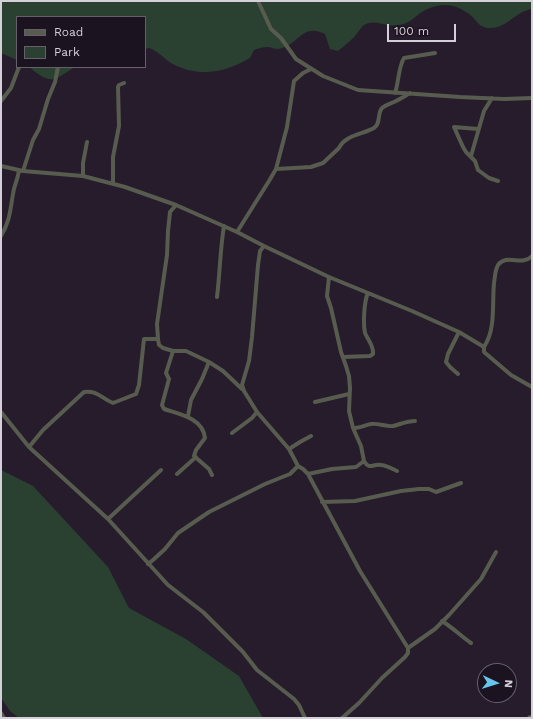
<!DOCTYPE html>
<html>
<head>
<meta charset="utf-8">
<style>
	body { margin:0 }
	#map { position:relative; width:533px; height:719px; overflow:hidden; background:#261c2b; font-family:"Work Sans",sans-serif }
	canvas { display:block }
	.frame { position:absolute; inset:0; border:2px solid #d5cfd9; pointer-events:none }
	.legend { position:absolute; left:16px; top:16px; width:130px; height:52px; box-sizing:border-box; background:#1c1321; border:1px solid #665e6b; margin:0; padding:5px 7px; list-style:none; font-size:12px; color:#d5cfd9 }
	.legend li { display:flex; align-items:center; gap:8px; height:20px }
	.legend b { width:20px; border:1px solid #665e6b }
	.north { position:absolute; left:477px; top:663px; width:40px; height:40px; box-sizing:border-box; background:#1c1321; border:1px solid #665e6b; border-radius:50%; rotate:94deg; font-size:11px; font-weight:700; line-height:16px; text-align:center; color:#d5cfd9 }
	.north::after { content:''; display:block; margin:auto; width:14px; height:18px; background:#66c4ef; clip-path:polygon(50% 0,100% 100%,50% 72%,0 100%) }
	.scale { position:absolute; left:387px; top:24px; width:69px; height:18px; box-sizing:border-box; border:2px solid #d5cfd9; border-top:0; padding-left:5px; font-size:12px; line-height:14px; white-space:nowrap; color:#d5cfd9; -webkit-text-stroke:3px #1c1321; paint-order:stroke }
</style>
</head>
<body>
<div id="map">
<canvas width="533" height="719"></canvas>
<div class="frame"></div>
<ul class="legend">
<li><b style="height:5px;background:#575c4f"></b>Road</li>
<li><b style="height:11px;background:#2a4030"></b>Park</li>
</ul>
<div class="north">N</div>
<div class="scale">100 m</div>
</div>
<script>
const g = document.querySelector('canvas').getContext('2d');
g.lineJoin = 'round';
function fill(path, color) {
  g.fillStyle = color;
  g.fill(path, 'evenodd');
}
function trace(path, color, width, dash) {
  g.strokeStyle = color;
  g.lineWidth = width;
  g.lineCap = dash ? 'butt' : 'round';
  g.setLineDash(dash || []);
  g.stroke(path);
}
fill(new Path2D(`
	M1 1H532V9C516 11 507 28 491 28 477 28 478 20 469 14 465 11 458 7 453 6 441 3 429 7 419 14 415 17 411 21 406 23 402 25 392 26 388 25 380 24 373 20 364 25 359 29 357 35 352 39 348 43 343 47 338 51L330 49 325 34C301 22 299 46 278 49 275 49 272 48 269 47 263 47 259 48 254 50L250 58C225 73 198 78 171 63 163 58 158 51 149 48L145 49V17H17V60L1 53Z
	M29 67H75C69 70 65 74 59 77 48 84 37 73 29 67Z
	M1 470 33 486 108 567 129 608 186 639 239 676 263 718H19L10 711 1 698Z`), '#2a4030');
trace(new Path2D(`
	M258 1 271 29 281 38 296 59 323 76 358 90 460 97 504 99 532 98
	M395 93C399 82 398 68 404 58L435 53
	M1 101 11 88 19 67
	M478 129 454 127 463 147 466 152 475 161 478 170 489 178 498 181
	M471 156 484 111 492 98
	M1 166 23 171 83 176 125 187 176 205 237 232 264 246 329 277 412 311 459 332 484 347V352L511 375 532 387
	M276 169 311 167 323 163 339 148C345 135 364 134 374 128 381 124 377 113 382 108 386 105 389 104 394 102 399 100 405 96 410 93
	M23 171 33 140 39 129 48 99 55 82 58 67
	M83 176V163L87 142
	M113 184V157L119 126 118 87 119 85 124 83
	M237 232 269 181 276 169 287 127 294 81 303 73 311 69
	M1 236C10 221 10 211 13 194 14 186 18 179 19 170
	M217 297C220 273 220 250 224 226
	M158 339 159 345 163 348 173 351 166 373 169 379 162 405 164 409C179 414 203 418 205 438L196 450 194 456 209 469 212 475
	M484 347C496 329 492 304 494 283 495 277 495 270 498 265 507 253 522 267 532 256
	M173 351H186L209 362 223 371 242 389
	M343 357 370 356 373 354C374 346 368 340 365 333 363 324 364 301 368 293
	M458 374 450 367 446 362 448 354 459 332
	M315 402 349 394
	M1 412 29 447 108 519 168 585 203 612 243 652 257 670 294 699 299 705 305 718
	M188 416 191 400 202 379 209 362
	M353 428C360 428 365 425 371 424 379 423 386 427 393 426 401 424 407 421 415 421
	M232 433 252 418 257 412
	M29 447 43 430 84 392C97 390 101 398 113 403L136 394 139 385 144 339H158L157 324 167 255 168 231 170 212 176 205
	M289 449 300 442 311 436
	M364 461C370 471 373 463 381 465 386 465 392 469 397 471
	M298 466 303 469 308 474 360 571 408 648 435 629 449 615 481 579 496 552
	M177 474 196 457
	M308 474 332 469 356 467 364 461 361 446 353 428 349 411 350 388 349 376 346 366 341 352 331 308 327 296 329 277
	M322 502 355 501 401 491 419 489H429L436 492 461 483
	M108 519 161 470
	M148 564 153 560 165 549 178 533 209 512 265 484 290 474 298 466 289 449 257 412 244 391 242 385 249 361 252 337 258 265 260 251 264 246
	M442 621C453 628 461 636 471 643
	M1 713 4 718
	M342 718 359 703 382 678 405 657 408 653V648
	M529 718 530 717`), '#575c4f', 4);
</script>
</body>
</html>
